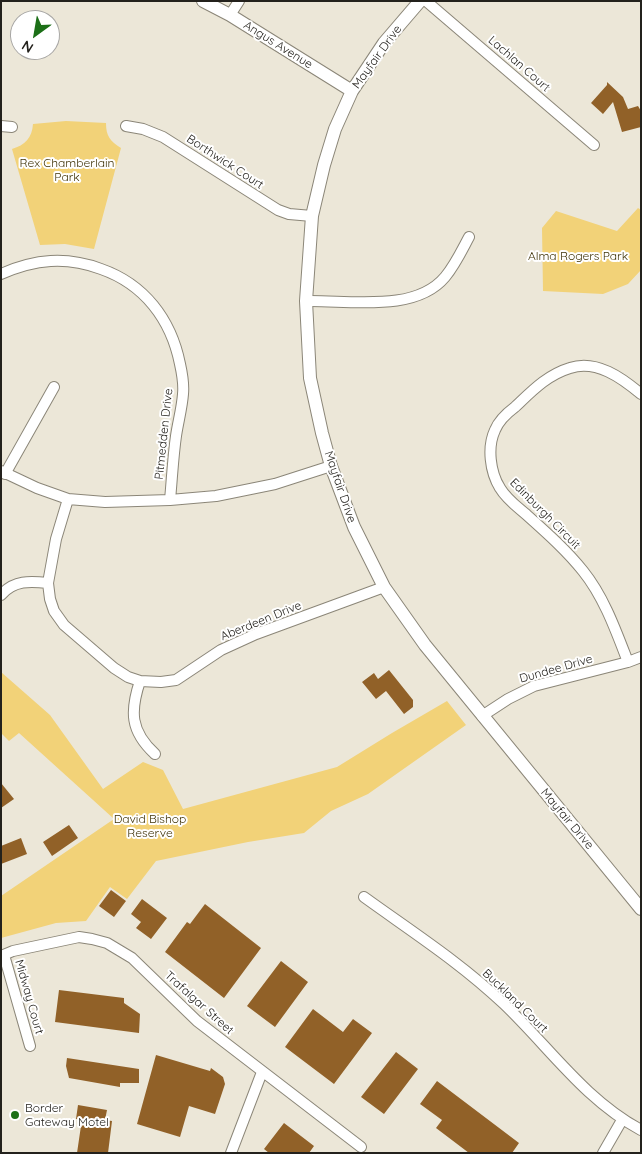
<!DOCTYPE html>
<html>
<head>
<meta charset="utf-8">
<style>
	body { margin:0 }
	#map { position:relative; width:642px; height:1154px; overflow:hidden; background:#ece7d8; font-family:Quicksand,sans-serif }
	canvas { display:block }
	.frame { position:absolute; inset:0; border:2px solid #23211c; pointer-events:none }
	.north { position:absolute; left:10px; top:10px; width:50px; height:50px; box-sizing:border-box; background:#fff; border:1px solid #a7a6a4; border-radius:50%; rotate:212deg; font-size:14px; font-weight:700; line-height:20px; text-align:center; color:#23211c }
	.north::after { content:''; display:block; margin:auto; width:18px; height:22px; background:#1c6f17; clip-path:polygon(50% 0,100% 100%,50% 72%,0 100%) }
</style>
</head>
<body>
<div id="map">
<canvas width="642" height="1154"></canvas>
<div class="frame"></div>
<div class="north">N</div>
</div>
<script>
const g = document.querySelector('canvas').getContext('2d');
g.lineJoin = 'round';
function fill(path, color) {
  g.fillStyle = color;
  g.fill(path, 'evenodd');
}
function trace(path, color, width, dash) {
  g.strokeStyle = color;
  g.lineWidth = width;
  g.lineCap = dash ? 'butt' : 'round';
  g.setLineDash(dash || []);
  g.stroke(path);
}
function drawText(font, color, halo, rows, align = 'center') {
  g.font = font + ' Quicksand,sans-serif';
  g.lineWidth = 4;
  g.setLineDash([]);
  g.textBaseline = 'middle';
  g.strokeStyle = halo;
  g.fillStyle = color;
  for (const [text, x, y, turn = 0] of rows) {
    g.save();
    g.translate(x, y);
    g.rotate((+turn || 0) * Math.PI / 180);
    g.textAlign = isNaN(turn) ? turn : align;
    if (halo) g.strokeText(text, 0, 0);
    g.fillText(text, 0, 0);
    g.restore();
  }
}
fill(new Path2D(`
	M66 121 106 123C106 136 110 141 121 148L94 249 65 244 40 245 12 149C25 145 32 138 33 124Z
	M638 208 641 210V270L628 284 603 294 543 291 542 228 556 211 617 231Z
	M1 672 50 715 103 789 143 762 163 770 183 809 337 767 392 733 447 701 466 725 368 794 331 811 304 833 248 842 156 861 127 899 110 887 86 921 56 923 1 938V896L114 819 19 733 9 741 1 733Z`), '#f2d278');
fill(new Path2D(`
	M607 82 623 97 628 109 638 106 641 111V127L622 132 613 102 603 114 591 103 607 85Z
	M389 670 413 700V707L404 714 386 691 376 699 362 682 374 673 378 679Z
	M1 783 14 799 1 808Z
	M69 825 78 838 52 856 43 842Z
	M21 838 27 854 1 864V846Z
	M111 890 126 901 114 917 99 906Z
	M142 899 167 918 151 939 136 928 141 922 131 914Z
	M205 904 261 948 224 998 165 952 187 922 190 924Z
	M281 961 308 982 275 1027 247 1006Z
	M59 990 124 998V1003L140 1014 139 1033 55 1022Z
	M313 1009 343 1032 353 1019 372 1033 334 1084 285 1047Z
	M396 1052 418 1069 384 1114 361 1097Z
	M156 1055 210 1071 211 1068 223 1077 225 1084 215 1114 189 1106 180 1137 137 1124Z
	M67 1058 139 1069V1083H120V1087L69 1078 66 1066Z
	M437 1081 519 1143 512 1153H469L436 1128 442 1120 420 1104Z
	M78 1105 107 1110 105 1120 112 1121 108 1153H77L82 1119H76Z
	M284 1123 314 1146 309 1153H269L264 1149Z`), '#916128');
const minor = new Path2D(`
	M426 1 594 145
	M230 15 239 1
	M1 126 12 127
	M126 126 143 129 163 137 278 210 289 214 312 216
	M1 274C35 259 66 256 101 269 144 284 171 319 180 364 182 373 184 384 183 394 182 408 178 422 176 436 173 457 172 479 170 500
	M306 301C349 300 415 313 445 277 455 265 462 250 469 237
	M1 471 37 488 68 499 105 502 170 500 216 496 275 484 331 466
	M5 474 54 387
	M68 499 56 539 48 583 50 599 54 611 64 625 114 668 128 677 140 681 161 682 176 680 221 650 256 634 384 587
	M1 595C14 580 30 581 48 583
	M628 662C616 631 604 597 583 571 567 551 548 534 529 517 519 508 507 500 500 488 490 472 487 447 495 430 499 420 507 413 515 407 532 391 547 375 570 368 596 359 622 378 641 394
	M140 681C130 711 130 731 155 754
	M482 716 508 699 534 686 628 662 641 657
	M364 897C411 931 461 963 504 1004 549 1047 585 1100 641 1130
	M4 955 30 1046
	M1 956 13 951 79 937 92 939 107 943 132 958 197 1021 361 1147
	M231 1153 262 1072
	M603 1153 622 1120`);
const tertiary = new Path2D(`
	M203 1 230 15 352 91
	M420 1 384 43 352 91 335 129 324 165 312 216 306 301 310 378 322 433 331 466 354 527 384 587 425 645 641 909`);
trace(minor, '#8b8678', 12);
trace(tertiary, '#8b8678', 14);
trace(minor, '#fff', 10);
trace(tertiary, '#fff', 12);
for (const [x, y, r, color] of [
	[15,1115,5,"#1c6f17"]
]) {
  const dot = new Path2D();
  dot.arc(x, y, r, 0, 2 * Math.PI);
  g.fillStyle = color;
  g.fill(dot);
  trace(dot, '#fff', 2);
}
drawText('12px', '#23211c', '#fff', [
	["Angus Avenue",278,45,32],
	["Mayfair Drive",377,57,-54],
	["Lachlan Court",519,64,41],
	["Borthwick Court",225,162,33],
	["Pitmedden Drive",164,434,-84],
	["Mayfair Drive",340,487,71],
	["Edinburgh Circuit",545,514,45],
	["Aberdeen Drive",261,621,-22],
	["Dundee Drive",556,669,-16],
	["Mayfair Drive",567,819,50],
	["Midway Court",29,997,74],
	["Buckland Court",515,1001,44],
	["Trafalgar Street",199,1003,42]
]);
drawText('12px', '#3f3207', '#fff', [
	["Rex Chamberlain",67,163],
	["Park",67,177],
	["Alma Rogers Park",578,256],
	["David Bishop",150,819],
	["Reserve",150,833]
]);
drawText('12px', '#23211c', '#fff', [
	["Border",25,1108],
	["Gateway Motel",25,1122]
], 'left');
</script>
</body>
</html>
